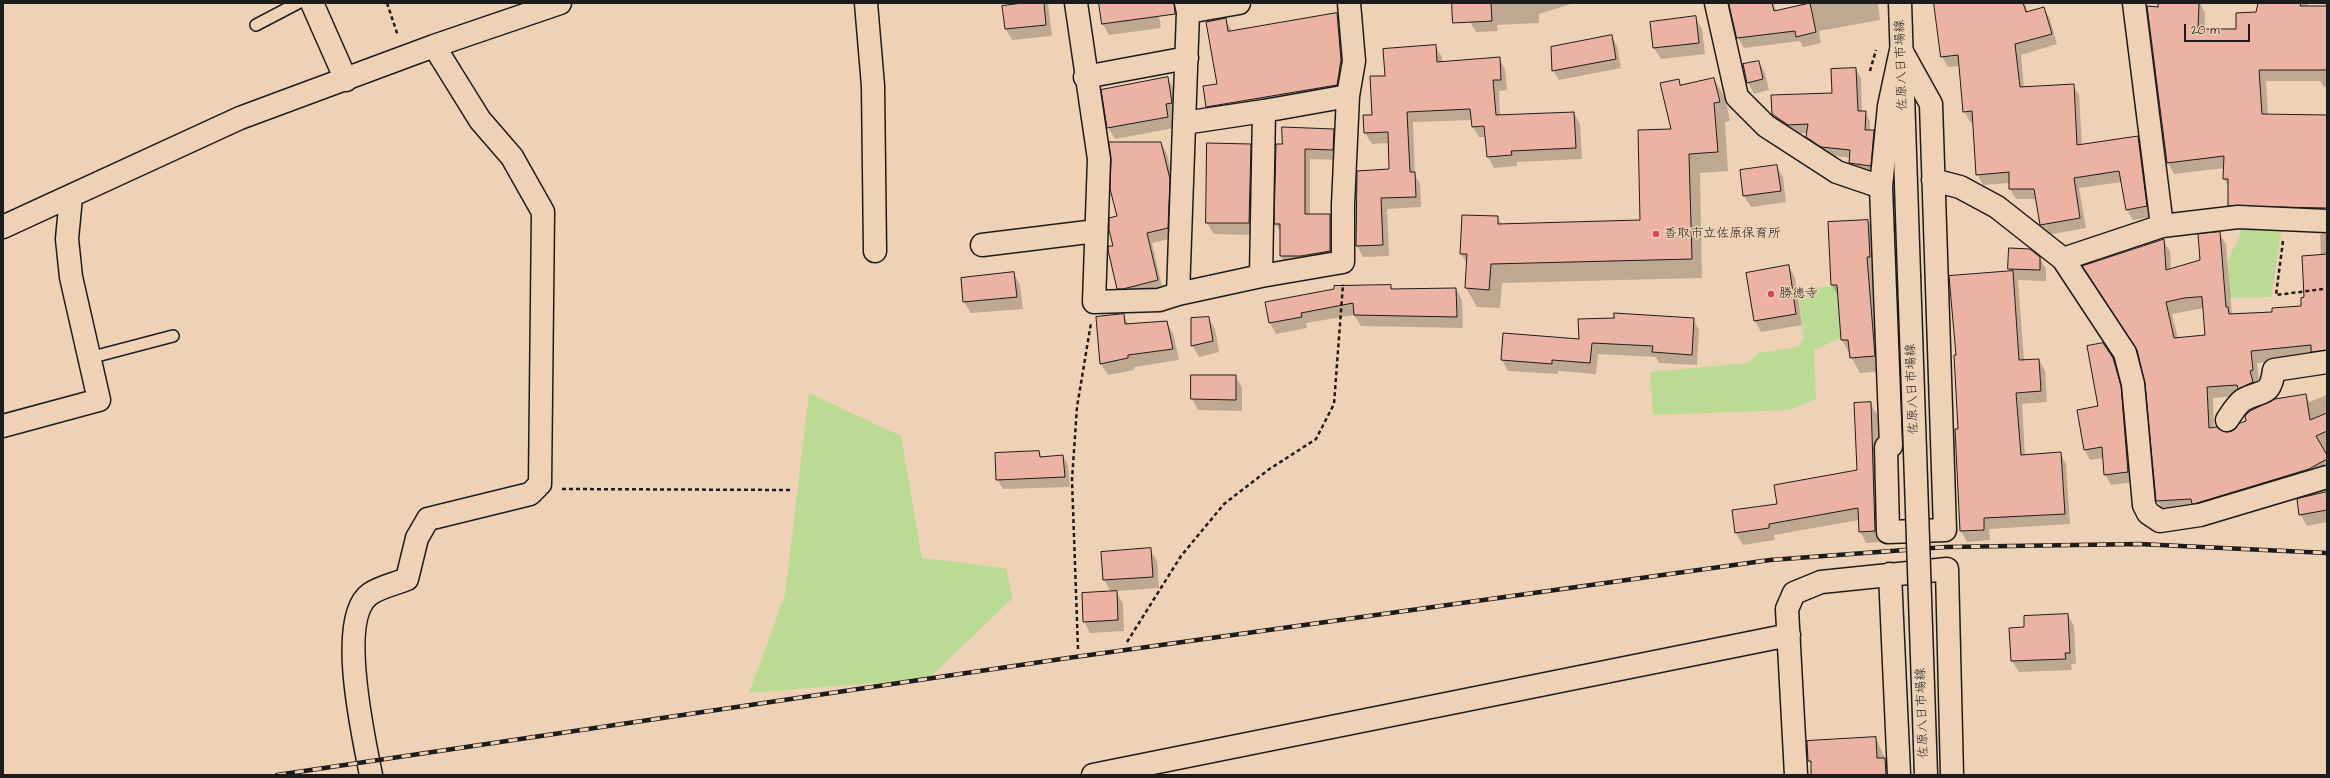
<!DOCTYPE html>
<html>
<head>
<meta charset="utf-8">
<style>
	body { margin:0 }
	#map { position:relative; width:2330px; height:778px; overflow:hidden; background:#efd2b6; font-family:"Architects Daughter",sans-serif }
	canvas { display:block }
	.frame { position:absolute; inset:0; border:4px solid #1c1c1c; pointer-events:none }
	.scale { position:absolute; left:2184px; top:24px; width:66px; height:18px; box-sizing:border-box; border:2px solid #1c1c1c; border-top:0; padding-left:5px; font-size:12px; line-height:14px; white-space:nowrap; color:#1c1c1c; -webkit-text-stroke:3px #efd2b6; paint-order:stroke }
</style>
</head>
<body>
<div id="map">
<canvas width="2330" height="778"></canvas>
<div class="frame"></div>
<div class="scale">20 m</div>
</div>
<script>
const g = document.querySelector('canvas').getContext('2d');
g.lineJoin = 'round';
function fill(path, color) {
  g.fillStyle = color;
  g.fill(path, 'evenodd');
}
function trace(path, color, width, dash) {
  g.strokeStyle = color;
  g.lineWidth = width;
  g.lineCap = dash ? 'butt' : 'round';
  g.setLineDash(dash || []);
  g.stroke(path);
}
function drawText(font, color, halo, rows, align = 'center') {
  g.font = font + ' "Architects Daughter","Klee One",sans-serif';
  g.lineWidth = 3;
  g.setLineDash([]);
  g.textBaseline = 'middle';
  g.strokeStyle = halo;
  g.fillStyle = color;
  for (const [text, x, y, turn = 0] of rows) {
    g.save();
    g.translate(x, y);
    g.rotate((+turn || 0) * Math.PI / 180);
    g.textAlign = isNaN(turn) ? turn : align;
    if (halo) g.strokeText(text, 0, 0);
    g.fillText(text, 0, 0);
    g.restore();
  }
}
fill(new Path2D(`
	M2242 223 2282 227 2271 297 2229 298V257L2239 238Z
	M1839 285 1846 336 1814 350 1816 399 1789 410 1653 415 1650 372 1748 363 1758 353 1798 347 1804 339 1798 290Z
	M809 393 901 436 922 558 1006 568 1013 598 928 679 749 693 785 595Z`), '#bbdb94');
fill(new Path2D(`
	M1024 3H1048L1052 36 1012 40 1005 28Z
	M1100 3H1157L1161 28 1109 35 1102 23Z
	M1364 3H1378L1365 4Z
	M1472 3H1574L1539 14V23L1497 25 1498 31 1476 32 1470 22Z
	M1730 3H1773L1777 11 1813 3H1878L1880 20 1819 31 1821 43 1803 47 1800 41 1744 48 1738 38Z
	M1935 3H2025L2028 12 2044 8 2050 19 2057 44 2021 55 2024 88 2073 85 2079 95 2082 146 2138 137 2144 148 2152 217 2133 220 2127 210 2122 182 2079 188 2086 228 2047 235 2041 225 2037 199H2016L2010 189V183L1983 185 1977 174 1973 122H1970L1964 111 1960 66 1948 67 1942 57Z
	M2159 3H2200L2205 13V30L2232 103 2259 3H2308V7H2327V87H2324L2320 81H2266L2268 115H2327V220L2236 217 2229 205V187L2224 179 2225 168 2174 174 2168 163Z
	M1337 14 1343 26V96L1214 118 1207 107 1218 85 1225 19 1232 31Z
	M1695 18 1702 29 1705 54 1661 59 1654 48 1651 23Z
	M1612 37 1617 46 1621 68 1559 80 1553 70Z
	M1435 46 1442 57V63L1499 58 1505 69 1507 90 1499 91 1500 115 1574 113 1580 124 1582 159 1517 162V166L1494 168 1488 157 1486 137H1479L1473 127 1472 120 1413 122 1415 175 1420 184 1421 207 1387 209 1389 256 1363 257 1357 246 1390 170 1389 143 1372 144 1365 133 1386 77Z
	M1759 62 1765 73 1769 90 1754 94 1748 82Z
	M1856 69 1861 78 1862 112H1865L1870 121V131H1874L1879 140 1875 174 1856 172 1850 163 1851 158 1827 155 1812 146 1807 137 1808 133 1794 134 1780 125 1775 116 1833 94Z
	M1167 78 1174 89 1178 114 1172 115 1174 128 1115 139 1108 127Z
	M1714 79 1725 98 1730 121 1725 122 1728 171 1700 173 1702 278 1502 283 1500 308 1477 307 1466 288 1467 264 1461 254 1497 217 1502 225 1641 221 1672 130 1678 80 1681 86Z
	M1333 130 1340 141 1339 160 1310 159V215H1330L1336 225V262L1287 267 1281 256V233L1275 223 1283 145Z
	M1160 143 1167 154 1175 190 1173 238 1152 243 1163 291 1124 299 1118 288 1114 247 1118 217Z
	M1250 145 1257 156 1255 235 1214 234 1207 223Z
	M1776 166 1783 177 1786 202 1751 207 1744 196 1741 171Z
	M1868 221 1877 236 1883 371 1860 373 1842 340 1839 298 1832 285 1829 222Z
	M2219 233 2226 244 2232 315 2273 313 2302 307 2321 256 2320 234 2327 233V363L2315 357 2257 363 2259 382 2256 383 2259 394 2213 398 2214 428 2227 434 2306 395 2309 402 2327 395V478L2164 512 2157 500 2163 240 2170 251 2171 269 2201 261ZM2204 308 2206 336 2178 339 2172 314Z
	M2040 258 2046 269V281L2018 280 2024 360H2039L2045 371 2047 402 2022 404 2025 455 2060 453 2066 464 2070 524 1989 529 1990 540 1967 542 1961 531 1957 356 2011 272 2009 268Z
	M1789 266 1795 278 1802 325 1761 332 1755 321Z
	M1014 273 1020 285 1023 309 971 313 964 302 962 278Z
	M1390 286 1393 290 1456 289 1462 300 1463 328 1361 326 1354 315 1306 323 1307 328 1276 334 1270 323 1266 303Z
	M1123 315 1129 325 1166 322 1173 333 1179 360 1134 367V370L1108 375 1101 364Z
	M1208 318 1215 329 1219 352 1199 357 1192 345Z
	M1693 319 1699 330 1697 365 1659 363 1656 357 1598 354 1596 374 1558 371V374L1508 371 1502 360 1580 340Z
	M2113 359 2119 370 2126 397 2134 482 2111 485 2105 474 2104 458 2090 460 2084 449Z
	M1192 376H1235L1242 387V411L1198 410 1192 399Z
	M1870 403 1877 414 1881 542 1866 543 1860 531 1859 520 1774 535 1775 540 1743 545 1736 533 1733 511 1778 504 1858 471Z
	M1039 452 1042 458 1063 456 1068 465 1070 487 1003 489 997 479Z
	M2327 493V522L2307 526 2300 514 2298 500Z
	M1150 549 1157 561 1159 588 1116 591 1123 604 1124 631 1090 633 1084 621 1111 592 1104 580Z
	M2068 615 2074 626 2076 664H2071L2072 670 2019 672 2012 661 2025 628Z
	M1876 738 1892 775H1812V766L1809 761Z`), '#0003');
const building = new Path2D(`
	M1023 3H1044L1046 25 1005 29 1002 6Z
	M1099 3H1174L1175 14 1102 24Z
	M1452 3H1491L1492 21 1453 23Z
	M1729 3H1772L1774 11 1810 3 1816 32 1796 37 1795 31 1737 38Z
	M1934 3H2023L2026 12 2044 7 2052 34 2015 44 2020 87 2074 84 2077 145 2138 136 2147 206 2126 210 2119 171 2074 178 2080 218 2040 225 2034 189H2009V172L1976 175 1972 111 1963 112 1958 55 1941 57Z
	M2158 3H2199L2198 29H2236V13L2256 12 2258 3H2301L2300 6H2327V70H2259L2262 114 2327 115V208L2228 206V179H2223L2224 156 2167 163 2147 6 2158 7Z
	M1337 13 1341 60 1337 85 1206 107 1203 86 1217 84 1206 22 1226 18 1228 31Z
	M1696 16 1699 43 1653 48 1650 22Z
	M1612 35 1616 59 1552 71 1551 47Z
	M1436 45 1437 62 1500 57 1501 80H1493L1496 115 1574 112 1576 148 1511 151 1512 155 1487 157 1484 126 1472 127 1470 109 1407 112 1410 172H1415L1416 197 1381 198 1383 245 1356 246 1357 171 1389 169 1388 132 1364 133 1363 115H1372L1370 76H1385L1383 49Z
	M1759 61 1763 79 1747 83 1743 64Z
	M1856 68 1858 111H1866L1865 130H1874L1871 166 1849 163 1850 150 1821 147 1806 137 1808 124 1788 125 1772 114 1771 95 1832 93 1831 69Z
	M1168 77 1172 103 1166 104 1168 117 1107 128 1101 90Z
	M1714 78 1720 102 1714 103 1718 152 1689 154 1692 259 1491 264 1489 290 1465 288 1467 254H1460L1462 215 1498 216V224L1640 220 1638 130 1671 129 1660 83 1679 79 1680 85Z
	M1282 127 1334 129 1333 150 1305 149V214H1330V251L1301 256H1280V224H1274L1276 144H1282Z
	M1109 142H1161L1170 179 1168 228 1147 233 1158 280 1123 289H1117L1108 250V246H1113L1109 230V218L1117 216 1110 189 1111 159Z
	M1207 143 1251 144 1249 223H1206Z
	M1777 165 1781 191 1743 196 1740 170Z
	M1868 220 1870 257H1867L1875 356 1850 358 1848 340H1841L1837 285H1831L1828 222Z
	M2220 232 2226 307H2228L2229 314 2272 312V308L2301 306V298L2304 297 2302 256 2327 254V350L2311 352V345L2251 351 2253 370 2250 371 2253 382 2238 389 2237 385 2207 387 2209 428 2217 427 2226 432 2232 431 2240 423 2246 421 2245 416 2250 411 2275 399 2306 394 2310 420 2327 413V431L2316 436 2327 455V459L2309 469 2197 503 2192 504 2191 499 2156 501 2145 383 2137 350 2082 266 2164 239 2166 270 2200 260 2198 234ZM2202 297 2205 335 2174 338 2166 302 2184 298Z
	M2009 248 2030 249 2040 257V270L2008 269Z
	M1789 265 1796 314 1754 321 1746 273Z
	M2013 271 2019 360 2039 359 2041 391 2016 393 2021 455 2061 452 2065 514 1984 518V530L1960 531 1955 429H1958L1954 355H1956L1949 276Z
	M1014 272 1017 297 963 302 961 278Z
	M1391 285V289L1456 288 1457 317 1354 315 1353 303 1301 313 1302 317 1269 323 1265 302 1334 289V286Z
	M1614 313 1694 318 1692 355 1652 352 1653 346 1592 343 1590 363 1552 360V364L1501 360 1503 333 1579 339 1578 319 1614 318Z
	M1124 314 1125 324 1167 321 1173 349 1128 355V358L1100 364 1096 317Z
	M1209 317 1213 341 1191 346V318Z
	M2103 343 2113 358 2121 386 2128 472 2104 475 2102 447 2084 450 2077 410 2098 406 2087 346Z
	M1191 375H1236V400L1191 399Z
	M1871 402 1875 531 1859 532 1858 508 1769 524V528L1735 533 1732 510 1777 504 1774 485 1857 470 1854 403Z
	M1039 451 1040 457 1063 455 1065 477 996 480 995 453Z
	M2327 492V510L2299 515 2297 499Z
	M1151 548 1153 577 1103 580 1101 552Z
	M1117 591 1118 620 1083 622 1082 593Z
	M2068 614 2070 653H2065L2066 659 2011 661 2009 628 2024 627V616Z
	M1876 737 1877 758H1885L1886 775H1811V761H1808L1807 741Z`);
fill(building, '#ecb3a5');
trace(building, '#1c1c1c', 1);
const service = new Path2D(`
	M256 25 298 3
	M89 358 173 336`);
const minor = new Path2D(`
	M312 3 346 80
	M866 3 873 86 875 251
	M1076 3 1099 159 1094 302 1159 300 1178 294 1261 276 1264 111 1184 123
	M1716 3 1737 97 1766 126 1837 172 1881 187
	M2134 3 2162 226
	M1188 12 1239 3
	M1901 50 1931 104 1945 530 1888 532 1886 447 1891 446 1881 187 1889 106Z
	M1085 77 1187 58
	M1348 96 1354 61 1349 3
	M1933 180 1960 187 1997 207 2063 259 2125 353 2133 384 2144 505 2148 513 2160 521 2200 515 2327 477
	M3 227 240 118 434 46 560 3
	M982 245 1096 231
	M2063 259 2162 226 2238 217 2327 221
	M1261 276 1343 262V205L1348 96 1264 111
	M1178 294 1188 12 1186 3
	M2227 420C2231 414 2237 404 2243 400 2263 389 2270 398 2274 370L2327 362
	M3 426 99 400 71 277 67 239 71 197
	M1890 574 1899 775
	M371 775C364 739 336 618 370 594 380 587 395 584 407 579L417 538 428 519 530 494 540 484 543 212 512 157 480 120 434 46
	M1093 775 1789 635
	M1796 775 1787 609 1794 593 1821 582 1947 569 1952 775`);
const primary = new Path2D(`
	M1900 3 1909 275`);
trace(service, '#1c1c1c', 14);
trace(minor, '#1c1c1c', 25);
trace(primary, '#1c1c1c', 25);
trace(new Path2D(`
	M387 3 398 36
	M1870 71 1876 50
	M2283 241 2276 295 2323 289
	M562 489 791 490
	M1127 642 1181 556 1224 504 1268 470 1316 439 1334 404 1343 284
	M1078 649 1072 480 1077 407 1091 323`), '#1c1c1c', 2.5, [4, 3]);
trace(service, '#efd2b6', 11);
trace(minor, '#efd2b6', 22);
trace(primary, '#efd2b6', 22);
const rail = new Path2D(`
	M277 775 1068 658 1770 560 1946 547 2139 544 2327 553`);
trace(rail, '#1c1c1c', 4.5);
trace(rail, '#efd2b6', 3, [9]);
const primaryBridge = new Path2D(`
	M1909 275 1926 775`);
trace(primaryBridge, '#1c1c1c', 25, []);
trace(primaryBridge, '#efd2b6', 22);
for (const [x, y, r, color] of [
	[1656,234,4,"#d1495b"],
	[1771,294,4,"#d1495b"]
]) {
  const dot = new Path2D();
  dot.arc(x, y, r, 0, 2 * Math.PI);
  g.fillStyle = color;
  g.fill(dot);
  trace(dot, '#efd2b6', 1.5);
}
drawText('13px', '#1c1c1c', '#efd2b6', [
	["佐原八日市場線",1902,65,-92],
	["佐原八日市場線",1913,389,-92],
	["佐原八日市場線",1923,713,-92]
]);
drawText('13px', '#1c1c1c', '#efd2b6', [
	["香取市立佐原保育所",1664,234],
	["勝徳寺",1779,294]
], 'left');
</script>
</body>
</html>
